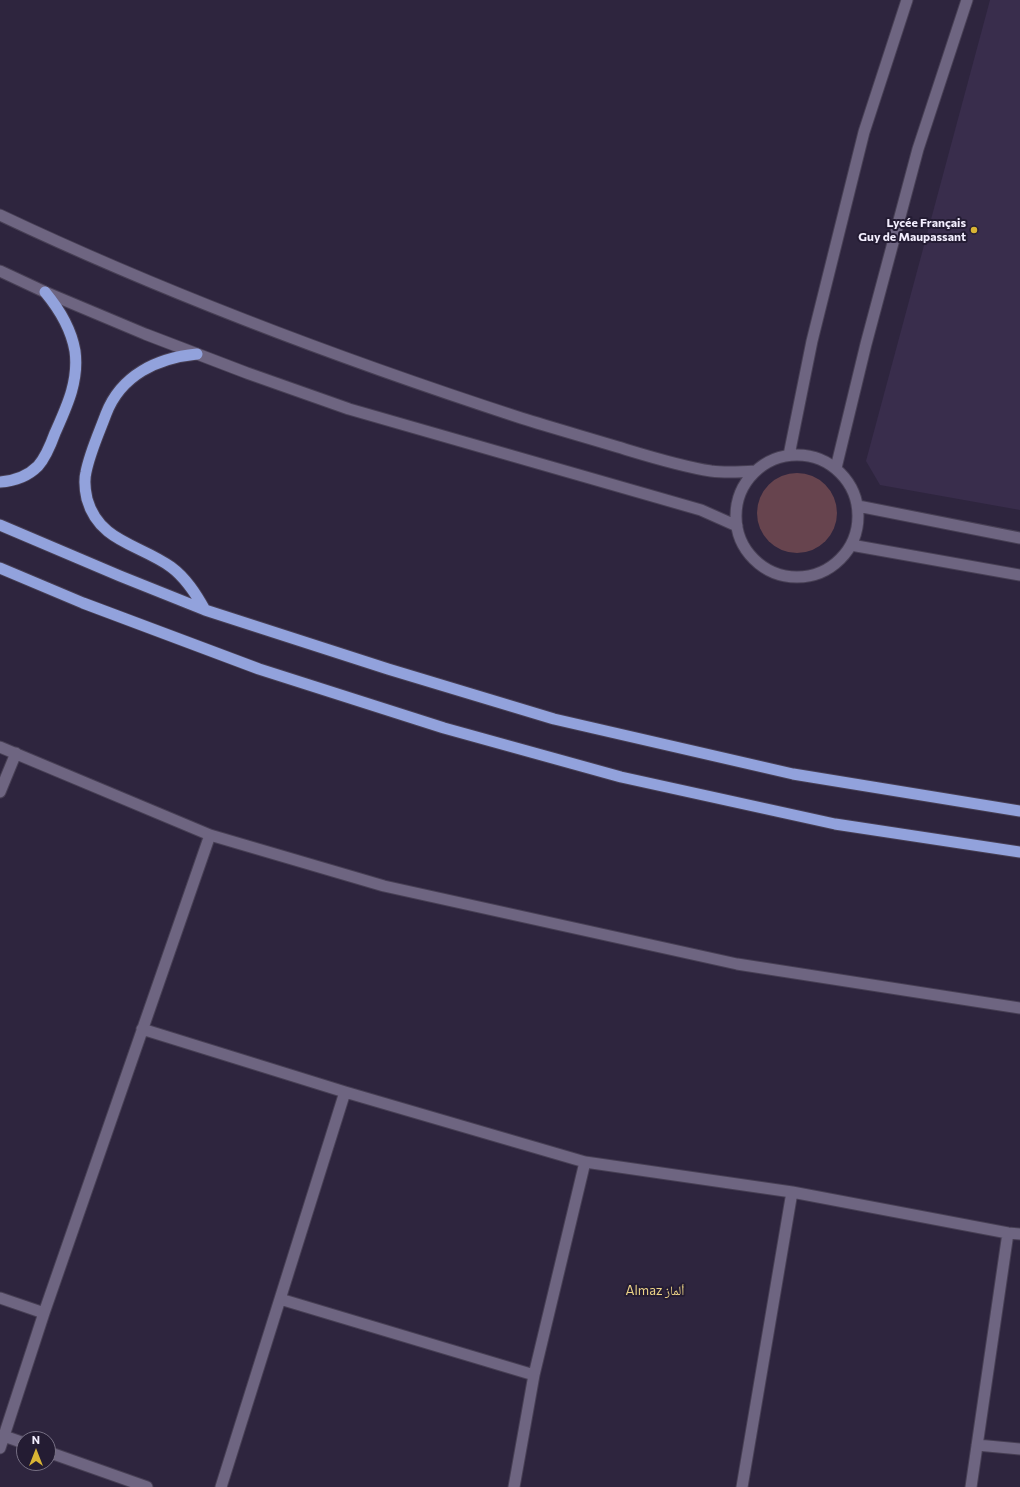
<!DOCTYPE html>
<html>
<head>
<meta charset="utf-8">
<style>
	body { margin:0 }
	#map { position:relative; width:1020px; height:1487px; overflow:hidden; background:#2e253e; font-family:Commissioner,sans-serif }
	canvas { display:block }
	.north { position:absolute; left:16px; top:1431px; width:40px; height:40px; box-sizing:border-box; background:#241c33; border:1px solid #777084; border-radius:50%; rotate:0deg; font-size:11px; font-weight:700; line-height:16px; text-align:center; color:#f3eefe }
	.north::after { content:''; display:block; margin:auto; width:14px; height:18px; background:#d9b434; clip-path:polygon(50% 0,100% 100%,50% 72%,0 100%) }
</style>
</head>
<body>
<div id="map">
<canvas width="1020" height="1487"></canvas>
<div class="north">N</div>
</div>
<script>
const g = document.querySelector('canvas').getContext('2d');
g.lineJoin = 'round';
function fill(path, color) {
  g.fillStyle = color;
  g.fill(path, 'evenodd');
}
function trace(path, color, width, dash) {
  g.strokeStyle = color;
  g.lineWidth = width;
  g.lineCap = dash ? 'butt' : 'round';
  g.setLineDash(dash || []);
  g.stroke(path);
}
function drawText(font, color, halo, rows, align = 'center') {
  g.font = font + ' Commissioner,"Noto Naskh Arabic",sans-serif';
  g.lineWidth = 4;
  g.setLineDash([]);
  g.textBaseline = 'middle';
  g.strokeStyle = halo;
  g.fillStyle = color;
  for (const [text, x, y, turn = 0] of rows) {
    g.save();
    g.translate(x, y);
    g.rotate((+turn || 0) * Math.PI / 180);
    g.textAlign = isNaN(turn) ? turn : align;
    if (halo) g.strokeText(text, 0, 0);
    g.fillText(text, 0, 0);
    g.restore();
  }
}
fill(new Path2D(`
	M990 0H1020V510L880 485 866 461Z`), '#392d4c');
fill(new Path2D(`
	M757 513a40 40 0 1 1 80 0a40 40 0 1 1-80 0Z`), '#67444e');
const minor = new Path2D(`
	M0 215C169 295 343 360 521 418 553 428 585 437 618 447 648 456 679 466 711 471 726 473 741 472 755 471
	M0 271 45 292 145 334 247 373 349 409 701 510 737 526
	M789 455 812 341 864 132 907 0
	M736 516a61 61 0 1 1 122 0a61 61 0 1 1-122 0Z
	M836 468 866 344 918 149 967 0
	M858 506 1020 538
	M851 545 1020 575
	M0 747 210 835 384 886 737 964 1020 1008
	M0 792 16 753
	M142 1029 345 1092 585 1162 792 1192 1008 1233 1020 1234
	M0 1298 44 1313
	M280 1299 534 1375
	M4 1436 24 1443
	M977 1445 1020 1449
	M0 1448 44 1313 210 835
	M48 1452 147 1487
	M221 1487 345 1092
	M514 1487 534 1375 585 1162
	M742 1487 792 1192
	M971 1487 1008 1233`);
const trunk = new Path2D(`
	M197 354C157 358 121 375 106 414 99 433 90 452 86 472 84 480 85 490 87 499 99 542 139 544 171 567 186 578 196 594 205 610
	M0 482C15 481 27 477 38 466 46 457 51 444 55 433 67 406 79 381 75 351 71 328 60 310 45 292
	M0 525 120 576 205 610 388 669 554 719 793 774 1020 811
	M0 568 83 603 259 669 444 728 621 777 835 824 1020 852`);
trace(minor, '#473f54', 13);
trace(trunk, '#473f54', 13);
trace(minor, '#6e6581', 11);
trace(trunk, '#92a2dc', 11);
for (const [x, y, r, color] of [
	[974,230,4,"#d9b434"]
]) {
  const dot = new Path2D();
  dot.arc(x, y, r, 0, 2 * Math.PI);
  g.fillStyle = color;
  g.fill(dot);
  trace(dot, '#241c33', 1.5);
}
drawText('bold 12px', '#f3eefe', '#241c33', [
	["Lycée Français",966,223],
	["Guy de Maupassant",966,237]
], 'right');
drawText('13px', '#ecd387', '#241c33', [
	["Almaz ألماز",655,1291]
]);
</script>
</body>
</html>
